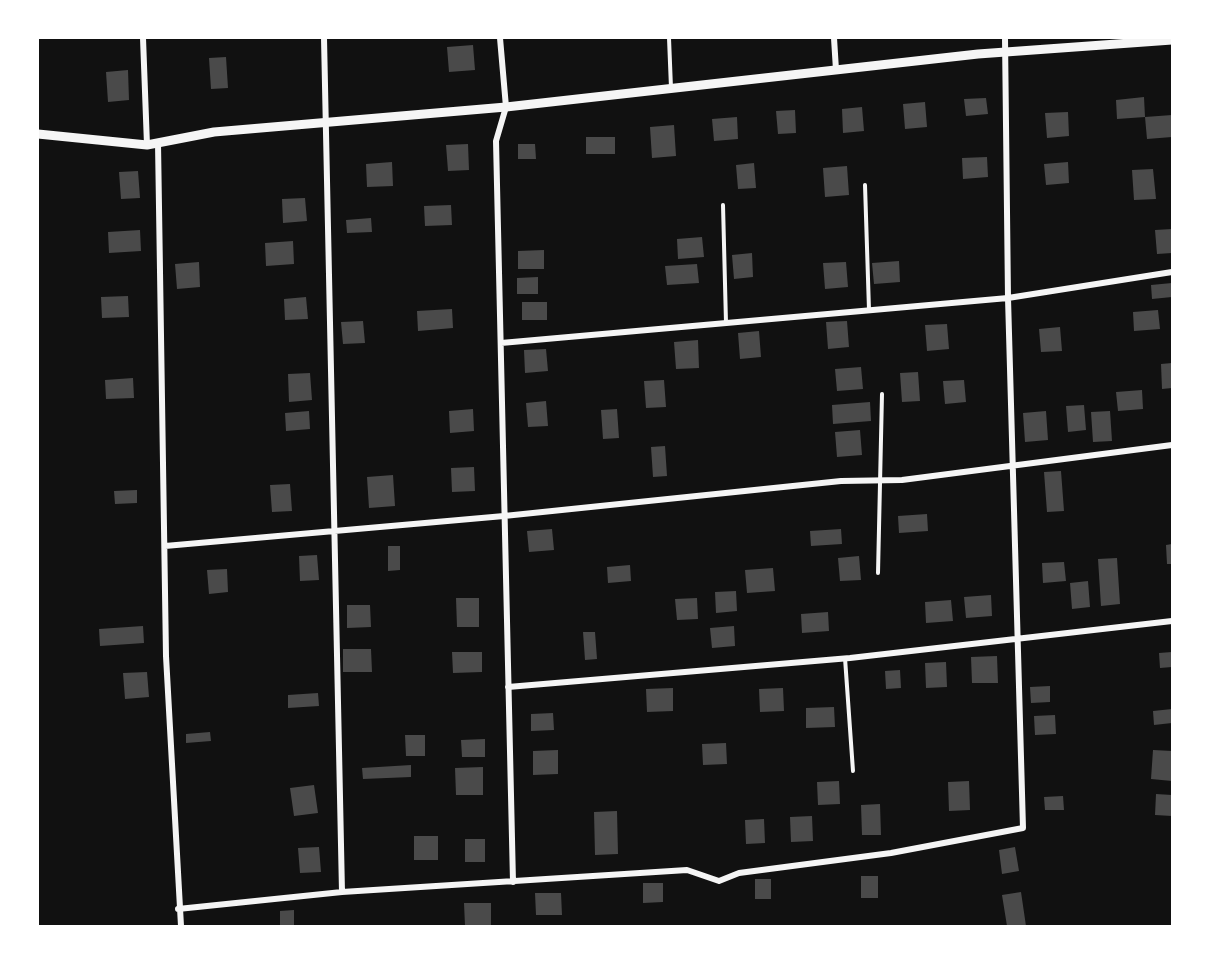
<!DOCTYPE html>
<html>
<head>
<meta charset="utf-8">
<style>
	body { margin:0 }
	#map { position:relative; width:1210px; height:964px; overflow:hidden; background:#111; font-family:"Nunito Sans",sans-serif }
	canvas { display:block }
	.frame { position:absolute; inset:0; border:39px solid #fff; pointer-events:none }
</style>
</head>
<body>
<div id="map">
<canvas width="1210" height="964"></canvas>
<div class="frame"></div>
</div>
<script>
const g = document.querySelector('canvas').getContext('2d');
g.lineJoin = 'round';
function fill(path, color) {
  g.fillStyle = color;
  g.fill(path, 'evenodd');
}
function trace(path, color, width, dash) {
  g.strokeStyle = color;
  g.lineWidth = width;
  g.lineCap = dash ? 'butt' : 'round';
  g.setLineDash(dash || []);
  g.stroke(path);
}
fill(new Path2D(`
	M473 45 475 70 449 72 447 47Z
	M226 57 228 88 211 89 209 58Z
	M128 70 129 100 108 102 106 72Z
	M1144 97 1145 117 1117 119 1116 100Z
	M986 98 988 114 966 116 964 99Z
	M925 102 927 127 905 129 903 104Z
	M862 107 864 131 843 133 842 109Z
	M795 110 796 133 778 134 776 111Z
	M1068 112 1069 136 1047 138 1045 113Z
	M1172 115V137L1147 139 1145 117Z
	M737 117 738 139 714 141 712 119Z
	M674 125 676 156 652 158 650 127Z
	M586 137H615V154H586Z
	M468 144 469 170 448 171 446 145Z
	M518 144H535L536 159H518Z
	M987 157 988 177 963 179 962 158Z
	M392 162 393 186 367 187 366 164Z
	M1068 162 1069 183 1046 185 1044 164Z
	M754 163 756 188 738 189 736 165Z
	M847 166 849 195 825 197 823 168Z
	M1153 169 1156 199 1134 200 1132 170Z
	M138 171 140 198 121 199 119 172Z
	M305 198 307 221 283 223 282 199Z
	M451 205 452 225 425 226 424 206Z
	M371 218 372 232 347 233 346 220Z
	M1172 229V253L1157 254 1155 230Z
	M140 230 141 251 109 253 108 232Z
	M702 237 704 257 678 259 677 239Z
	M293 241 294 264 266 266 265 243Z
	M544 250V269H518V251Z
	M752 253 753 277 734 279 732 255Z
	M899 261 900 282 874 284 872 263Z
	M199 262 200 287 177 289 175 264Z
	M846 262 848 287 825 289 823 263Z
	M697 264 699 283 667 285 665 266Z
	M538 277V294H517V278Z
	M1172 283V297L1152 299 1151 285Z
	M128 296 129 317 102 318 101 297Z
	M306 297 308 319 285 320 284 299Z
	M522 302H547V320H522Z
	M452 309 453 328 418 331 417 311Z
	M1158 310 1160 329 1134 331 1133 312Z
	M363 321 365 343 343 344 341 322Z
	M847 321 849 347 828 349 826 322Z
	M947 324 949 349 927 351 925 325Z
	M1060 327 1062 351 1041 352 1039 329Z
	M759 331 761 357 740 359 738 333Z
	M698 340 699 368 676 369 674 342Z
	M546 349 548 371 525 373 524 350Z
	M1172 363V388L1162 389 1161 364Z
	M861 367 863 389 837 391 835 369Z
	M918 372 920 401 902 402 900 373Z
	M310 373 312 400 289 402 288 374Z
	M133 378 134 398 106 399 105 380Z
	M664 380 666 407 646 408 644 381Z
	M964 380 966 402 945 404 943 381Z
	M1142 390 1143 409 1118 411 1116 392Z
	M546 401 548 426 528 427 526 403Z
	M870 402 871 421 833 424 832 405Z
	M1084 405 1086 430 1068 432 1066 406Z
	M473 409 474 431 450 433 449 411Z
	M617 409 619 438 603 439 601 410Z
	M309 411 310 429 286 431 285 413Z
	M1046 411 1048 440 1025 442 1023 413Z
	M1110 411 1112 441 1093 442 1091 412Z
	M860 430 862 455 837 457 835 432Z
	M665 446 667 476 653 477 651 447Z
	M474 467 475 491 452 492 451 468Z
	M1061 471 1064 511 1047 512 1044 472Z
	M393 475 395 506 369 508 367 477Z
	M290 484 292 511 272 512 270 485Z
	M137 490V503L115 504 114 491Z
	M927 514 928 531 899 533 898 516Z
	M552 529 554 550 529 552 527 531Z
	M841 529 842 544 811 546 810 531Z
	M1172 544V564H1167L1166 545Z
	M388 546H400V570L388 571Z
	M317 555 319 580 300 581 299 556Z
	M859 556 861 580 840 581 838 558Z
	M1117 558 1120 604 1101 606 1098 559Z
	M1064 562 1066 581 1043 583 1042 563Z
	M630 565 631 581 608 583 607 567Z
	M773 568 775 591 747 593 745 570Z
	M227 569 228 592 209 594 207 570Z
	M1088 581 1090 607 1072 609 1070 583Z
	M736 591 737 611 716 613 715 592Z
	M991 595 992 616 966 618 964 597Z
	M456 598H479V627H457Z
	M697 598 698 619 677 620 675 599Z
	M951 600 953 621 926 623 925 602Z
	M347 605H370L371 627 347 628Z
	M828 612 829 631 802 633 801 614Z
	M143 626 144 643 100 646 99 629Z
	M734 626 735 646 712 648 710 628Z
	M583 632H595L597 659 585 660Z
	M343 649H371L372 672H343Z
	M452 652H482V672L453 673Z
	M1172 652V667L1160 668 1159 653Z
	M997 656 998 683H972L971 657Z
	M946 662 947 687 926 688 925 663Z
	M900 670 901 688 886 689 885 671Z
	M147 672 149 697 125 699 123 673Z
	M1050 686V702L1031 703 1030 687Z
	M673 688V711L647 712 646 689Z
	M783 688 784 711 760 712 759 689Z
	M318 693 319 706 288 708V695Z
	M834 707 835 727 806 728V708Z
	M1172 709V723L1154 725 1153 711Z
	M553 713 554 730 531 731V714Z
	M1055 715 1056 734 1035 735 1034 716Z
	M210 732 211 741 186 743V734Z
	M405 735H425V756H406Z
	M485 739V757H462L461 740Z
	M726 743 727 764 703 765 702 744Z
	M558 750V774L533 775V751Z
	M1153 750 1172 751V781L1151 779Z
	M411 765V777L363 779 362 768Z
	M483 767V795H456L455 768Z
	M839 781 840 804 818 805 817 782Z
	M969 781 970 810 949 811 948 782Z
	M314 785 318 813 294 816 290 788Z
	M1156 794 1172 795V816L1155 815Z
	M1063 796 1064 810H1045L1044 797Z
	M880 804 881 835H862L861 805Z
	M617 811 618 854 595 855 594 812Z
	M812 816 813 841 791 842 790 817Z
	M764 819 765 843 746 844 745 820Z
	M414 836H438V860H414Z
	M465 839H485V862H465Z
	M319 847 321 872 300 873 298 848Z
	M1015 847 1019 871 1002 874 999 850Z
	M861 876H878V898H861Z
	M755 879H771V899H755Z
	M643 883H663V902L643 903Z
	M1021 892 1026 926H1007L1002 895Z
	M535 893H561L562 915H536Z
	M464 903H491V925L465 926Z
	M294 910V926H280V911Z`), '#4a4a4a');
trace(new Path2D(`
	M669 38 671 88
	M865 185 869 310
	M723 205 726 323
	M878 573 882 394
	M845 658 853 771`), '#f5f5f5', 4);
trace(new Path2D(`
	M143 38 147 145
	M324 38 342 892
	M500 38 506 107 496 141 513 882
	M834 38 836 70
	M158 143 166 656 181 926
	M501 343 1008 298 1172 272
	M165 546 504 516 841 481 902 480 1172 445
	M508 687 850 658 1172 621
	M178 909 342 892 687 870 719 881 739 873 891 853 1023 828 1008 298 1005 38`), '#f5f5f5', 6);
trace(new Path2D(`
	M38 134 147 145 214 132 506 107 978 54 1172 40`), '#f5f5f5', 9);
</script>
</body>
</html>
